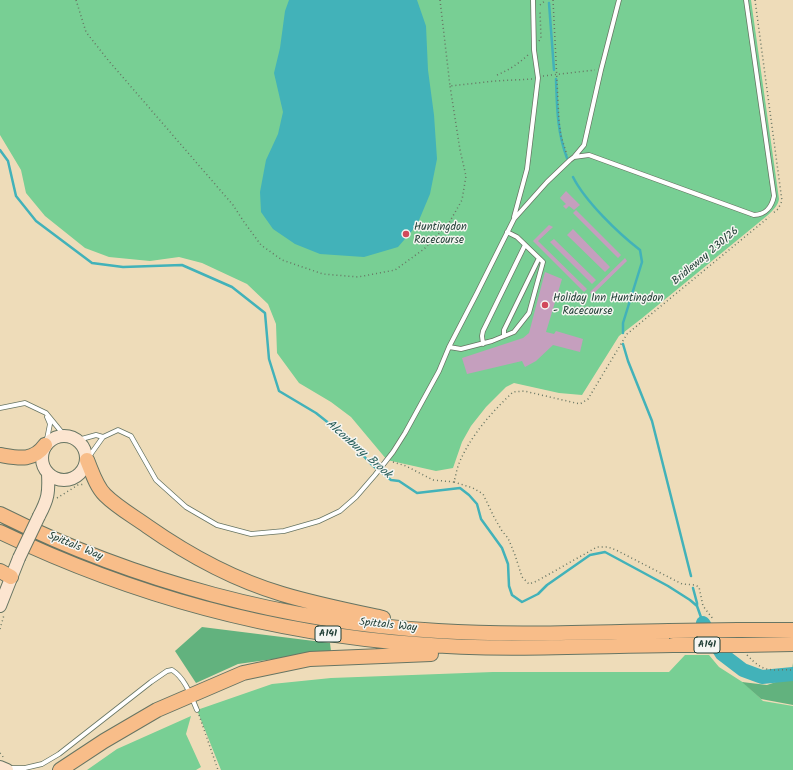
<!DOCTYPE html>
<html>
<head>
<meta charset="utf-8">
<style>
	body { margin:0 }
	canvas { display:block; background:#eedcb9 }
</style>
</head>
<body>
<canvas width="793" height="770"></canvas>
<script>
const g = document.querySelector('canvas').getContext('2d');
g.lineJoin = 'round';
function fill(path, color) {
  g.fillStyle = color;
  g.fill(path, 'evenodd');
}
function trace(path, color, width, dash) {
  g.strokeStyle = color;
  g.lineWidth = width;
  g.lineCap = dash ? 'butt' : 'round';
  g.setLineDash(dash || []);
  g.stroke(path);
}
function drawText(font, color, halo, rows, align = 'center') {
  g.font = font + ' Kalam,sans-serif';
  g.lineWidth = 3;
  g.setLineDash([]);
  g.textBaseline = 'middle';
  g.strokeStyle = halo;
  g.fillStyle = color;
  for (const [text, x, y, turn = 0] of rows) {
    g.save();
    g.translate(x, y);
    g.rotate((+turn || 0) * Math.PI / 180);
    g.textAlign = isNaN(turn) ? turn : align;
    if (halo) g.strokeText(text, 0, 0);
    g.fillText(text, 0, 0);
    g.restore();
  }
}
fill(new Path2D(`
	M0 0H751L779 199C778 206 773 210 768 215L641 319 619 336 582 395 559 393 514 383 506 387 486 407 471 426 462 442 453 468 436 471 387 460 351 417 331 402 299 383 277 353 276 324 268 304 247 284 202 263 179 257 150 261 109 257 85 248 45 216 26 193 21 170 0 135Z
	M685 655H709L719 667 744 683 763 701 793 706V770H221L197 710 272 684 331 678 493 672H669Z
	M191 716 186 734 201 767 196 770H87L117 749Z`), '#78cf94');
fill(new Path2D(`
	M202 627 330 643 331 651 238 664 196 683 175 651Z
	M793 663V705L761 699 742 682 767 685 791 677Z`), '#62b27e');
fill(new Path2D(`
	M289 0H417L426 26 428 70 434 115 437 159 430 194 417 225 398 247 364 257 320 254 295 244 273 229 261 212 260 192 266 160 278 134 283 112 274 73 280 48 285 11Z`), '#42b2b9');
trace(new Path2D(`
	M549 3 554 70
	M556 79C557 106 557 132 567 158
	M0 150 8 161 16 196 36 221 92 263 123 267 182 265 232 287 265 313 269 359 279 391 316 413 345 436 372 465 391 480 399 481 417 493 460 488 469 495 477 504 481 519 502 548 508 564 509 586 512 595 522 602 538 594 547 585 590 555 605 552 668 586 690 600 697 606 703 623
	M573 177C585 201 618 233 640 250L642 262 623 323V333
	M623 344 628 361 652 421 691 576
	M693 588 697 603V606`), '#42b2b9', 2.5);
trace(new Path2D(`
	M703 623 722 654 743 670 762 677 793 674`), '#42b2b9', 14);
fill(new Path2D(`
	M566 191 580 205 574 210 569 206 566 209 563 206 566 204 560 198Z
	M576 210 621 255 618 258 573 213Z
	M549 225 553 227 538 241 587 289 584 292 533 241Z
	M573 229 610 267 605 272 567 235Z
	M554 239 596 280 592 284 550 242Z
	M625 258 627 261 592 295 590 292Z
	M545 272 562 279 546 332 554 334 556 331 583 339 580 352 553 345 536 361 525 367 522 361 467 374 462 358 523 338 529 333Z`), '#c59fbe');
const service = new Path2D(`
	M574 157 584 145 601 70 619 0
	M514 217 527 169 538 78 534 50 533 0
	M504 336V330L539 258
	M483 344 482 336 483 331 525 245
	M449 347 461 349 492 341 514 332 529 313 543 262 517 237 507 232
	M0 408 25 403 46 413 64 435
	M78 440 96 435 103 437 118 430 131 436 156 480 186 507 217 525 251 534 284 531 319 521 340 511 356 497 375 475 393 452 405 433 439 371 449 347 477 293 514 219 547 182 570 160 574 157 589 155 754 215C766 215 772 206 774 196L746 0
	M46 444 50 424 47 417
	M88 458 103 437
	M7 768H25L42 764 59 754 151 682 167 671 172 670C185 678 191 696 197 710`);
const secondary = new Path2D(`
	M42 458a22 22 0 1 1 44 0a22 22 0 1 1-44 0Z
	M39 516C48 499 49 493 48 474
	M0 606 19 558
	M0 767 7 770`);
const trunk = new Path2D(`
	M0 455C18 458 33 462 45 445
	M87 460C92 472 96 486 105 495 117 507 133 516 147 526 187 554 235 580 282 594 315 604 350 611 383 618
	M0 514C136 582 287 622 438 631 515 636 592 632 669 631
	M0 532C131 595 271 633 416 644 501 651 587 646 673 645
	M0 571 11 577
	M738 630H793
	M742 645 793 644
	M60 770 104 741 157 710 243 673 310 659 431 654`);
trace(service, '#677563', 5.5);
trace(secondary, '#677563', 14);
trace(trunk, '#677563', 16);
trace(new Path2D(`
	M76 0 86 32 108 60 233 205 244 222 261 245 282 260 323 274 358 277 395 270 424 249 449 223 462 200 466 176 460 150 450 86
	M440 0 450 86 495 81 532 79
	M553 0 559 121 561 136 567 155
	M755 0 782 201 778 209 772 214
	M540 5 546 0
	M539 41 541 38 540 11
	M497 75C509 70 518 64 528 55
	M543 76 595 70
	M393 462 406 466 433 480 454 482C456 475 457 467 460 461 472 434 492 412 513 392L524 391 580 404 588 399 627 334 769 217
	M454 482 473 488 483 494 494 517 502 531 508 538 515 555 522 577 529 584 537 581 597 547H608L616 550 682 584 695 585 699 587 703 606 713 619
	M57 498 78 485 85 484
	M0 629 4 615
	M747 655C765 674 769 669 793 670
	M199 715 218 770
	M0 753 4 758`), '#677563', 1.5, [1, 3]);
trace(service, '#fff', 4);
trace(secondary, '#fce5d0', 12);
trace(trunk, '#f8bd89', 14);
const secondaryBridge = new Path2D(`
	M19 558 39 516`);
const trunkBridge = new Path2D(`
	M669 631 738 630
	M673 645H742`);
trace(secondaryBridge, '#677563', 14, []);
trace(trunkBridge, '#677563', 16, []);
trace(secondaryBridge, '#fce5d0', 12);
trace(trunkBridge, '#f8bd89', 14);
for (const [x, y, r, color] of [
	[406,234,4,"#d1495b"],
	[545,305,4,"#d1495b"]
]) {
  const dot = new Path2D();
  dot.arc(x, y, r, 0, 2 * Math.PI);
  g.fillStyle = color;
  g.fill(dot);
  trace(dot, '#f6f6f2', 1.5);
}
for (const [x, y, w] of [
	[328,634,26],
	[707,645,26]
]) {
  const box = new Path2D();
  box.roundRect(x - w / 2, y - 8, w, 16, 3);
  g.fillStyle = '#f6f6f2';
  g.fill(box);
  trace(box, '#1f3d34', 1);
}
drawText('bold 10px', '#1f3d34', null, [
	["A141",328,634],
	["A141",707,645]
]);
drawText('11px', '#1f3d34', '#f6f6f2', [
	["Huntingdon",414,228],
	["Racecourse",414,241],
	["Holiday Inn Huntingdon",553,299],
	["- Racecourse",553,312]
], 'left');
drawText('11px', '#1f3d34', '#f6f6f2', [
	["Bridleway 230/26",706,257,-40],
	["Spittals Way",75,547,22],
	["Spittals Way",388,626,6]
]);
drawText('italic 12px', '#2a605c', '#f6f6f2', [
	["Alconbury Brook",358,450,41]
]);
</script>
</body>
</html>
